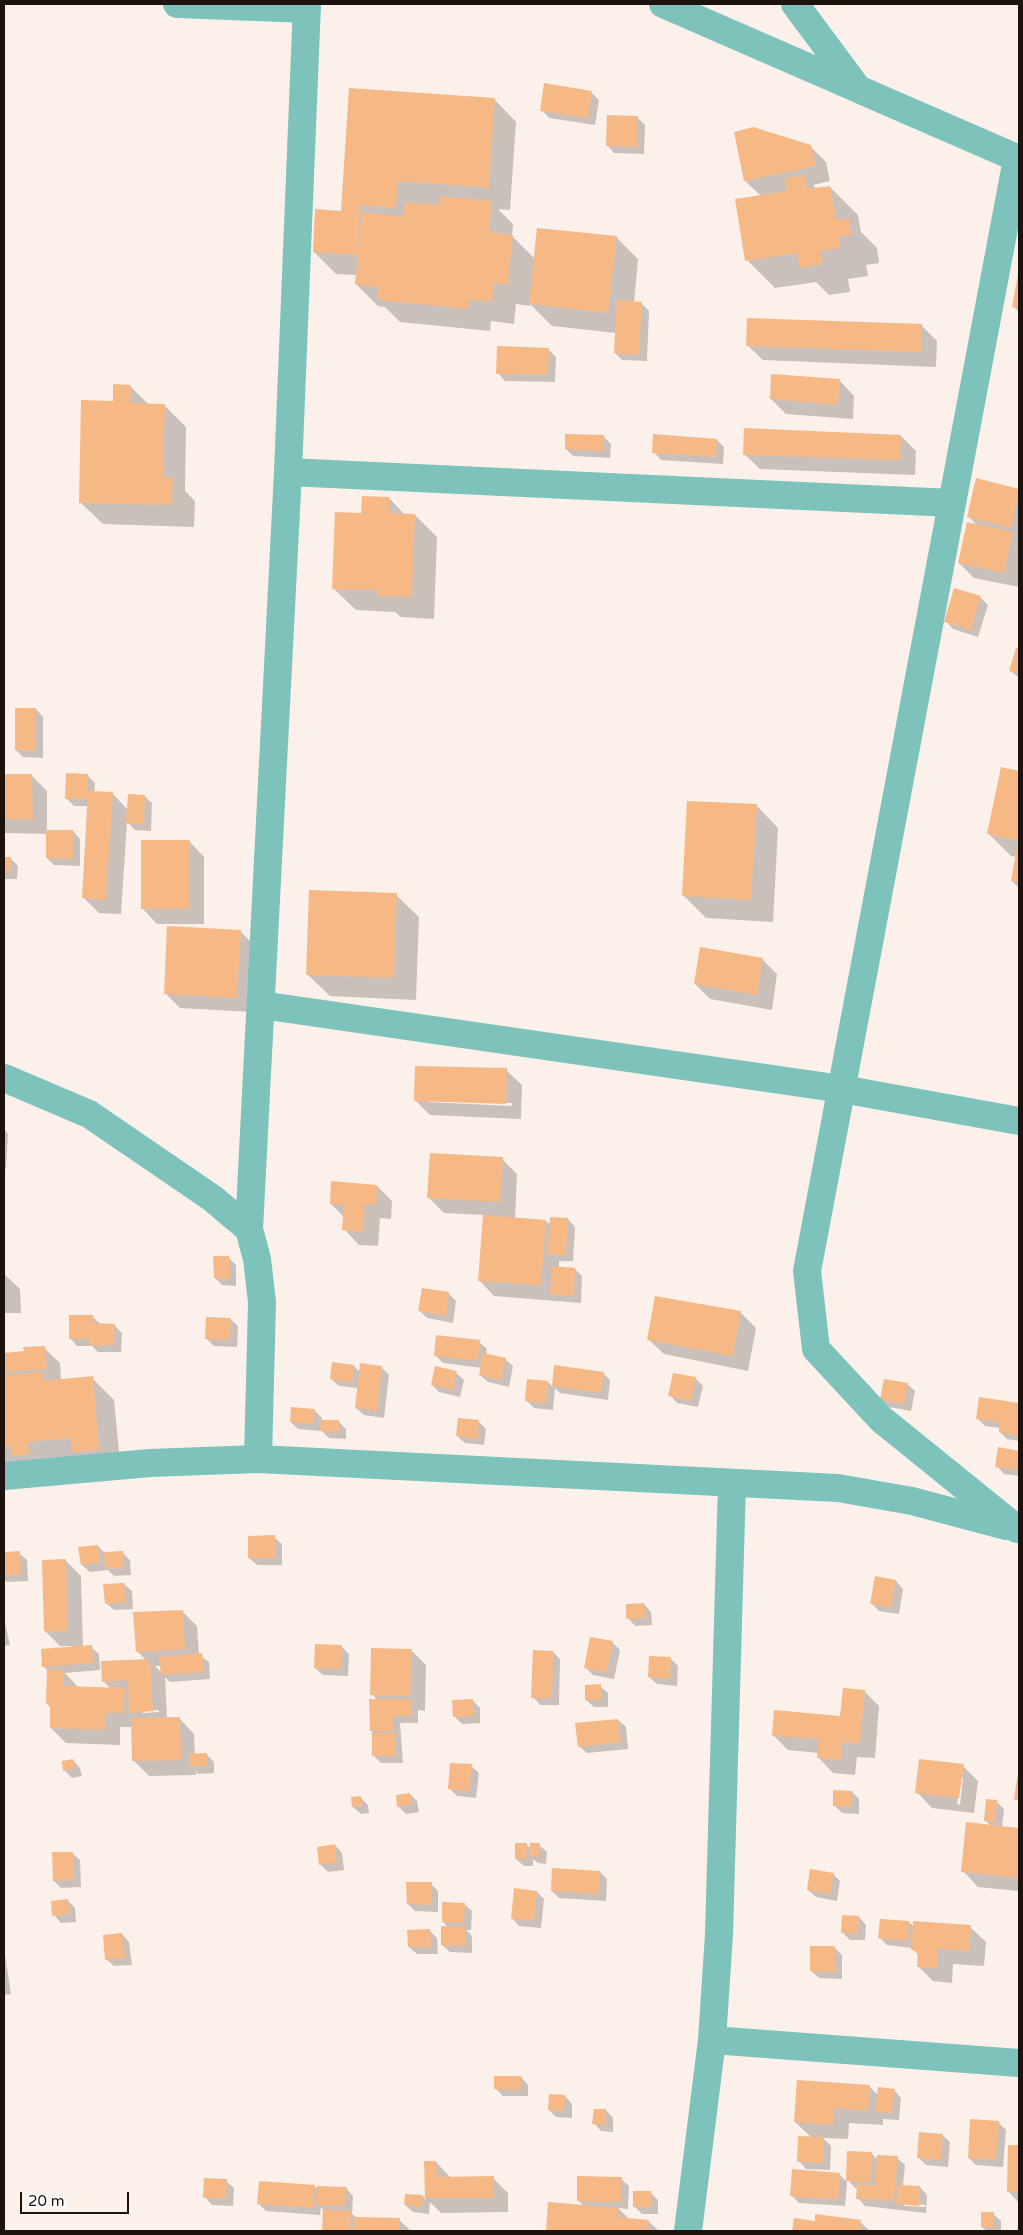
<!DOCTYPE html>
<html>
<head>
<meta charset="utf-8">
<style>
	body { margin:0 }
	#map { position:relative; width:1023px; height:2235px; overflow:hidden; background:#fcf0eb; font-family:"Varela Round",sans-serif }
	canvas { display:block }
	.frame { position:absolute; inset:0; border:5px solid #1c120e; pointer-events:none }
	.scale { position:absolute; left:20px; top:2192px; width:109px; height:22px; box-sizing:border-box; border:2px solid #1c120e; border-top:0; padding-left:6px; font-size:15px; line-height:18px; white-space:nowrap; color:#1c120e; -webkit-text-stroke:4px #fff; paint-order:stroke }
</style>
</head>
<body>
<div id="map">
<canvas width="1023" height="2235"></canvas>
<div class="frame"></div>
<div class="scale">20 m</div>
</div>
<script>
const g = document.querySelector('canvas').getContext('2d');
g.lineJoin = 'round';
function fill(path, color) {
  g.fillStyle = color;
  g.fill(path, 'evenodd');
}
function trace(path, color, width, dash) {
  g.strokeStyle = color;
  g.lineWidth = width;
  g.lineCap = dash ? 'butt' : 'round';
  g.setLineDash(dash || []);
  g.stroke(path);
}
fill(new Path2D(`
	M545 85 592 93 599 100 595 125 549 118 542 110Z
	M494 99 516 122 510 210 498 209 513 224 512 236 535 259 616 237 638 259 634 303H641L649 311 647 361 622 360 615 353 616 333 552 326 530 304V306L516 304 514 324 491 321 490 331 400 322 385 307 378 306 356 284 357 275 336 274 314 252 342 213Z
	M638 118 645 125 644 154 614 153 607 145Z
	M811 147 826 162 830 181 813 185 817 189 830 187 858 215 861 232 877 248 879 263 866 265 868 276 848 279 850 292 829 295 816 282 775 288 747 260 761 196 745 181Z
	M1019 275V312L1013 306Z
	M922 326 937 341 936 367 763 360 747 345Z
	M548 349 556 357 555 382 505 381 498 373Z
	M839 380 854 396 853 419 786 414 771 399Z
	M130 386 149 405H164L186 427 185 491 195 501 194 527 103 524 80 502 114 402Z
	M901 436 916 451 915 475 760 469 744 454Z
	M604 437 611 444 610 458 573 456 566 449Z
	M717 440 724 447 723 464 661 460 654 452Z
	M977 479 1019 490V587L974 578 959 563 977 525 968 516Z
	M389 498 405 515H415L437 537 434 619 401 617 395 612 356 610 333 588 362 514Z
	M955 590 981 598 988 605 978 637 953 629 946 621Z
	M1017 650 1019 651V672H1017L1019 678 1010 670Z
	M36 709 43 717V758L23 757 16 750Z
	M1002 769 1019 772V888L1012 881 1017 857 1011 856 989 834Z
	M4 775 32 776 47 791V831H73L80 839V866L54 865 47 858 48 834 4 833Z
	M87 775 95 783 94 793H112L128 810 144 796 152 803 151 831 135 830 127 822 121 914 99 913 84 898 89 806H74L66 798Z
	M756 805 778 828 773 922 706 918 683 895Z
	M189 841 204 857V924H157L142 908Z
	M4 858H10L18 866 17 879H4Z
	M396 895 419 917 416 1000 330 996 307 974Z
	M240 931 256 947 252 1012 180 1008 165 993Z
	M762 959 777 974 772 1010 710 999 695 984Z
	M506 1070 522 1085 521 1119 430 1115 415 1100ZM429 1100 512 1103V1106L429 1102Z
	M4 1129 8 1134 6 1169H4Z
	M502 1159 517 1174 515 1219 546 1221 550 1225 568 1219 575 1227 573 1261H559V1268L575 1269 582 1276 581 1303 494 1296 479 1280 484 1215 444 1213 429 1198Z
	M377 1186 392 1201 391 1219 380 1218 378 1246 359 1245 344 1229V1217L331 1204Z
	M229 1258 236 1265V1286L222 1285 215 1278Z
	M4 1274 20 1289 21 1313H4Z
	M423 1289 449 1294 456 1301 453 1323 427 1318 420 1311Z
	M740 1312 756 1328 748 1371 664 1354 648 1339Z
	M92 1316 100 1324 114 1325 122 1333 121 1352H98L92 1346H77L70 1338Z
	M230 1319 238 1326 237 1347 214 1346 207 1339Z
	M479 1342 487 1349 486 1355 505 1359 513 1366 509 1387 488 1382 480 1375 482 1368 443 1363 435 1355Z
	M44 1348 60 1363 61 1380 92 1378 114 1400 121 1472 4 1471V1349L6 1354 25 1353Z
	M354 1366 360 1372 381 1367 389 1375 384 1418 364 1415 356 1408 358 1388 339 1386 331 1379Z
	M555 1366 603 1373 610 1380 608 1400 560 1393 555 1388 553 1410 534 1408 527 1401 548 1382 553 1387Z
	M456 1373 464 1380 460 1397 439 1392 432 1385Z
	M695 1378 703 1386 698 1407 677 1403 670 1395Z
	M907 1384 915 1391 911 1411 889 1407 881 1400Z
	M980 1398 1019 1404V1441L1007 1439 1000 1432V1428L985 1426 977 1418Z
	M314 1410 322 1418 321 1421 339 1422 346 1429V1439L329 1438 320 1429V1431L298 1429 291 1422Z
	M478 1421 486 1429 484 1445 465 1443 457 1436Z
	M1018 1452 1019 1476 1004 1474 997 1466Z
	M274 1537 282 1544V1565H257L249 1558Z
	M98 1546 105 1553H123L130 1560 131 1575 114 1576 108 1570 90 1572 82 1565Z
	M4 1553H19L27 1560 28 1581 7 1582 4 1579Z
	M66 1561 81 1576 83 1647H91L99 1654 100 1670 65 1673 79 1688 111 1689 103 1681 147 1661 137 1651 182 1611 197 1626 199 1655 209 1662 210 1679 170 1682 165 1677 167 1719 179 1718 194 1734 195 1755 206 1754 214 1762V1773L198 1774 196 1771V1775L149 1776 133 1760V1727H120V1745L66 1743 51 1728V1708L47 1704 48 1671 43 1666 72 1648V1646H60L45 1631ZM155 1666H161L162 1673ZM159 1710V1712L143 1713V1711Z
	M896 1581 903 1589 899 1614 879 1611 871 1603Z
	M124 1584 132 1591 133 1609 114 1610 106 1603Z
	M644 1604 651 1612 652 1625 635 1626 628 1618Z
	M4 1618 10 1645 4 1646Z
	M612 1642 620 1650 614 1679 593 1675 585 1667Z
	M341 1646 349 1654 348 1676 323 1675 315 1668Z
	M411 1650 426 1665 425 1711 418 1710V1723H400L403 1763H381L374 1756 373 1733 371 1731 378 1701 372 1694Z
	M553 1652 560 1659 559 1705H540L533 1697Z
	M670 1658 678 1666 677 1686 657 1684 649 1677Z
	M600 1686 608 1693V1707H594L586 1700Z
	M864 1691 879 1706 875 1758 857 1757 855 1775 833 1773 818 1757 819 1753 788 1750 773 1735 841 1717Z
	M472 1700 480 1708V1723L462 1724 454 1716Z
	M618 1720 626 1727 628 1749 587 1753 579 1746Z
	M73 1760 80 1768 82 1776 72 1778 64 1770Z
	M471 1766 479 1773 476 1798 457 1796 449 1788Z
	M963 1766 978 1781 974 1813 932 1808 917 1792ZM961 1777H963L960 1805 957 1804Z
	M852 1792 859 1799V1814L842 1813 834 1805Z
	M410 1794 417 1801 419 1812 406 1814 398 1806Z
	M361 1798 368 1805 369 1813 361 1814 353 1807Z
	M996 1801 1004 1809 1002 1827 1019 1829V1891L978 1887 963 1871 991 1826 985 1820Z
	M526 1844 531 1849 539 1845 547 1852 546 1864 538 1863 533 1859V1866H524L516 1859Z
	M335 1845 342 1853 344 1870 328 1872 320 1864Z
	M72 1853 80 1860 81 1887 61 1888 54 1881Z
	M600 1872 607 1879 606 1901 559 1898 552 1891Z
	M833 1874 840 1881 837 1901 816 1897 808 1890Z
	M431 1884 438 1891V1912L415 1911 408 1904Z
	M537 1892 544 1899 541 1928 519 1926 512 1918Z
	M67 1900 75 1908 76 1922 61 1923 54 1915Z
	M464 1904 472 1911 471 1930H466L472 1936V1953L450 1952 442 1945 449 1928 443 1922Z
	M859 1917 866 1925 865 1940H850L842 1932Z
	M909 1922 914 1927H970L986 1942 984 1966 953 1964 952 1983 933 1981 918 1966 919 1956 912 1948 887 1945 880 1938Z
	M430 1931 437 1938 438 1954H417L409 1947Z
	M122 1934 129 1942 132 1965 114 1966 106 1959Z
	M4 1948 11 1994 4 1995Z
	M835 1948 842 1955V1979L819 1978 811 1971Z
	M521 2077 528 2085V2096H503L496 2089Z
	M869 2086 878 2095 894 2090 901 2098 899 2120 883 2119V2125L849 2123 848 2139 823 2138 831 2146 830 2170 806 2169 799 2161 812 2138 795 2122Z
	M565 2096 572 2104V2118L556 2117 549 2110Z
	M606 2110 613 2118V2132L601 2131 594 2123Z
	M998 2122 1006 2130 1003 2167 976 2165 969 2158Z
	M942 2135 950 2142 948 2167 926 2165 918 2157Z
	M1009 2146H1019V2203L1008 2191Z
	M872 2154 878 2160 897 2158 905 2165 903 2186 920 2187 927 2195 926 2213 865 2206 858 2198V2188H855L848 2180ZM904 2203 926 2205 925 2207 904 2206Z
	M425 2162H436L451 2178H493L508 2193V2212L441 2213 430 2202 429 2214 413 2212 405 2205 423 2196 426 2200Z
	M839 2174 847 2182 845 2206 799 2203 791 2195Z
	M621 2179 629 2186 628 2209 618 2208 629 2219 648 2221 659 2231H547L550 2204 584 2206 578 2200Z
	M226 2181 234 2188 233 2206 212 2205 205 2197Z
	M314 2186 318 2189 346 2188 353 2196 352 2214 357 2218 399 2220 411 2231H323L324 2211 321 2207 320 2215 266 2211 259 2204Z
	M651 2193 658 2200V2214H642L634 2206Z
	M993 2214 1001 2221V2231H987L982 2227Z
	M795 2220 816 2223 860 2222 870 2231H794Z`), '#0003');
fill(new Path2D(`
	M544 83 592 91 588 118 540 111Z
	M349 88 495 98 489 188 398 181 396 208 360 205 357 255 313 252 315 209 341 211Z
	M607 115 638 116 637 147 606 146Z
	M753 127 811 145 816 166 744 181 734 132Z
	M805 175 807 189 830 186 836 220 849 218 851 235 838 237 840 248 820 251 823 264 800 268 797 253 745 261 735 199 787 191 785 178Z
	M440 196 492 201 489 232 513 235 508 284 494 283 492 302 469 300 468 309 377 300 378 287 355 284 362 212 404 217 405 202 439 205Z
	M537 228 617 236 608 313 529 304Z
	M1018 274H1019V308L1012 307Z
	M617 300 642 302 639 355 614 353Z
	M747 318 922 324 921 352 746 346Z
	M497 346 549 348 548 375 496 374Z
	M771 374 840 379 838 405 770 399Z
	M113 384 131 385 130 403 165 404 163 477H173L172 505 79 503 81 400 113 401Z
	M744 428 901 435 900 460 743 455Z
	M565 434 604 435 603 451 565 449Z
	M653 434 717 439 716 457 652 453Z
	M976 478 1019 489 1011 528 967 517Z
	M362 496 389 497V513L415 514 412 597 377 596V590L332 589 335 512 361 513Z
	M967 522 1013 532 1004 573 958 563Z
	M954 588 981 596 971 630 944 622Z
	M1016 648 1019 649V674L1009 671Z
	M15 708H36V751L15 750Z
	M1001 767 1019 771V841L987 834Z
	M66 773 88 774 87 799H65Z
	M4 774H32L33 819H4Z
	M88 791 113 792 106 900 82 898Z
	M128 794 145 795 144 825 126 823Z
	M687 801 757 804 751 900 682 896Z
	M46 830H73V859L46 858Z
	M141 840H190L189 909H141Z
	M1018 842H1019V883L1011 881Z
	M4 857H11L10 872H4Z
	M309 890 397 893 394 978 306 975Z
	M167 926 241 930 237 998 164 994Z
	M700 947 763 958 757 995 694 984Z
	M415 1066 507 1068 506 1104 414 1101Z
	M430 1153 503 1157 500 1202 427 1198Z
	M331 1181 377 1185 376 1205 365 1204 363 1232 342 1230 344 1205 330 1204Z
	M483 1215 546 1220 541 1285 478 1281Z
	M550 1217 568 1218 566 1255 547 1254Z
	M213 1256H229V1279L214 1278Z
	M552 1266 575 1268 574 1296 550 1294Z
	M422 1288 449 1292 446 1316 418 1311Z
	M655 1296 741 1311 733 1356 647 1340Z
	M69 1315H93V1323L115 1324 114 1345 89 1346V1339H69Z
	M206 1317 231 1318 230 1340 205 1339Z
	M436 1335 480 1340 478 1361 434 1356Z
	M45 1346 47 1369 4 1372V1353L24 1351 23 1347Z
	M483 1353 506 1358 501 1380 479 1375Z
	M332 1362 354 1365 352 1382 330 1379Z
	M360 1363 382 1366 377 1411 355 1408Z
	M554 1365 604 1372 601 1393 552 1386Z
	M435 1366 457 1371 453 1390 431 1385Z
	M43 1372V1381L93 1376 99 1450 72 1452 71 1438 28 1442 29 1455 12 1456V1447H4V1375Z
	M673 1373 696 1377 691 1401 668 1396Z
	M527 1379 548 1381 546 1403 525 1401Z
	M884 1379 908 1383 904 1404 880 1400Z
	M979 1397 1019 1403V1436L999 1432V1422L976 1419Z
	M291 1407 315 1409 313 1424 290 1422Z
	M458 1418 479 1420 477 1439 456 1436Z
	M321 1420H339V1432L320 1431Z
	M998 1447 1019 1451 1016 1470 995 1467Z
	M275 1535 276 1558H248V1536Z
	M98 1545 100 1563 81 1565 78 1547Z
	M20 1551 21 1574 4 1575V1552Z
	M123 1551 124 1568 105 1569 104 1552Z
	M66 1559 68 1631H44L42 1560Z
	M875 1576 896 1580 891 1607 870 1604Z
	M124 1583 126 1602 105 1604 103 1584Z
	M644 1603 645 1618 626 1619V1604Z
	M183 1610 185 1649 136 1652 133 1612Z
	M590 1637 613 1641 607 1672 584 1668Z
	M315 1644 342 1645 341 1669 314 1668Z
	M92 1645 93 1663 42 1667 41 1649Z
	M371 1648 412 1649 410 1696 370 1695Z
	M533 1650 553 1651 552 1698H531Z
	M202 1653 204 1672 161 1675 159 1657Z
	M649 1656 671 1657 670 1679 648 1677Z
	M150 1659 153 1711 129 1713 128 1680 102 1682 101 1661Z
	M47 1669 64 1670V1686L125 1688 124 1713H106L105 1730 50 1728V1705L46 1704Z
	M601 1684V1700H585V1685Z
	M843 1688 865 1690 860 1743 842 1742 841 1760 817 1758 819 1739 772 1736 774 1710 840 1716Z
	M369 1699H411V1716H393V1731H370Z
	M473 1699V1716L453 1717 452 1700Z
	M180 1717 181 1760 132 1761 131 1718Z
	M618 1719 621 1742 578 1747 575 1723Z
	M372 1733H395L396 1756H372Z
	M207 1753V1766L190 1767 189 1754Z
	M73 1759 75 1768 63 1771 62 1761Z
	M919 1759 964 1764 959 1798 915 1793Z
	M450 1763 472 1764 469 1791 448 1789Z
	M1017 1777H1019V1800H1014Z
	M833 1790 852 1791V1807L833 1806Z
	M410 1793 412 1804 397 1807 396 1795Z
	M361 1796 362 1806 352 1807 351 1797Z
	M986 1799 997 1800 995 1822 984 1821Z
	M966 1822 1019 1828V1878L961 1872Z
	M515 1843H527L526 1859H515Z
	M530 1843H540L539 1857 529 1856Z
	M335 1844 337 1862 319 1865 317 1847Z
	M52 1852H73L74 1880 53 1881Z
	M552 1868 600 1871 599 1894 551 1891Z
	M810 1869 834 1873 830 1894 807 1890Z
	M406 1882H432L431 1905 407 1904Z
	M514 1888 537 1891 534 1921 511 1919Z
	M68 1899 69 1914 52 1916 51 1901Z
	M442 1902 465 1903 464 1923 442 1922Z
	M842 1915 859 1916 858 1934 841 1933Z
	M880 1919 909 1921 908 1941 878 1938Z
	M913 1921 971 1925 969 1951 938 1949 937 1968 917 1967 918 1951 911 1950Z
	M441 1926 466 1927 465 1946 441 1945Z
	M430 1929 431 1947H408L407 1930Z
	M122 1933 125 1958 105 1960 103 1935Z
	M810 1946H835V1972L810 1971Z
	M494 2076H521V2090L494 2089Z
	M797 2080 870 2085 868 2111 834 2108 833 2125 794 2122Z
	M878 2087 895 2089 892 2113 875 2112Z
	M549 2094 565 2095 564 2111 548 2110Z
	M594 2109H606V2125L592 2124Z
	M970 2119 999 2121 996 2160 968 2158Z
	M919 2132 943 2134 941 2160 917 2158Z
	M798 2136 824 2137 823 2163 797 2162Z
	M1008 2145H1019V2192H1007Z
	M847 2151 872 2152 871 2182 846 2181Z
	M877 2155 898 2156 894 2201 856 2199 857 2184 875 2186Z
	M424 2161H436L437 2177 494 2176 493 2198H425Z
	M792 2169 840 2173 838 2200 790 2196Z
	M577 2176 622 2177 621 2202 577 2201Z
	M204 2178 227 2179 226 2199 203 2198Z
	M259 2181 315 2185 313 2208 257 2204Z
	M898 2185 920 2186 919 2206 896 2204Z
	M317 2186 347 2187 345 2206 316 2205Z
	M633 2191H651V2207H633Z
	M405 2194 423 2195 422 2207 404 2205Z
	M548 2202 619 2208 618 2217 649 2220 648 2231H546Z
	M323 2209 351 2211 350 2231H322Z
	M981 2212H994V2227H981Z
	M815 2214 861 2220 860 2231H792L794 2218 815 2221Z
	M354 2217 400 2218 399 2231H354Z`), '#f6b985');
trace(new Path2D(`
	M177 4 307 9
	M663 4 856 88
	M795 4 858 89 1019 159
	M288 472 952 503
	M261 1005 842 1089 1019 1121
	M4 1078 89 1114 212 1198 249 1229
	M258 1459 262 1302 257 1259 249 1229 288 472 307 4
	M4 1476 150 1463 258 1459 838 1488 912 1501 1006 1526
	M1017 1529 881 1419 816 1349 807 1271 1017 159
	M712 2040 1019 2063
	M688 2231 712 2040 719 1934 732 1483`), '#7dc3bb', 28);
</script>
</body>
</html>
